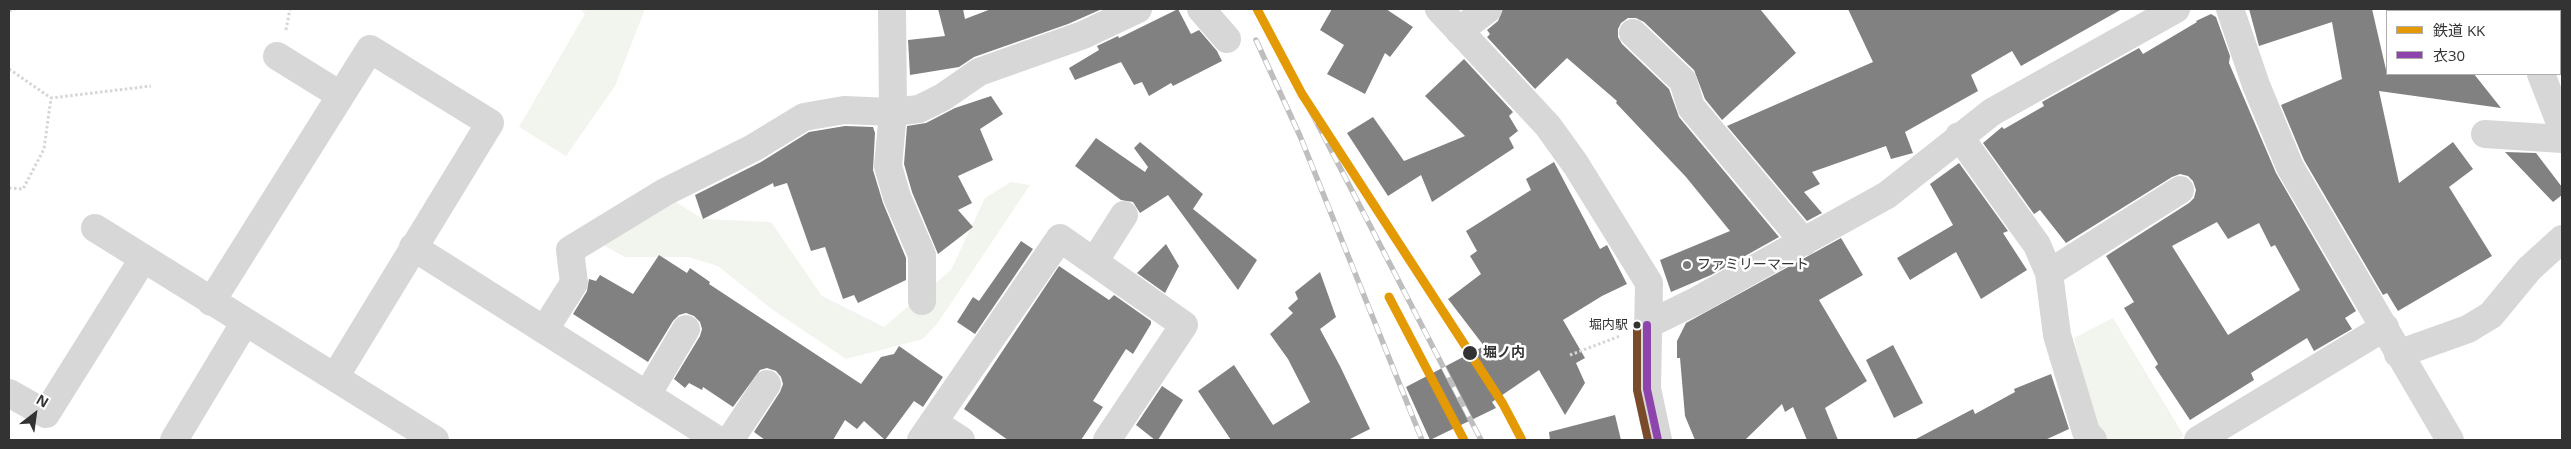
<!DOCTYPE html>
<html>
<head>
<meta charset="utf-8">
<style>
	body { margin:0 }
	#map { position:relative; width:2571px; height:449px; overflow:hidden; background:#fff; font-family:"Open Sans","Noto Sans JP",sans-serif }
	canvas { display:block }
	.frame { position:absolute; inset:0; border:10px solid #333; pointer-events:none }
	.legend { position:absolute; left:2386px; top:10px; width:175px; height:65px; box-sizing:border-box; background:#fff; border:1px solid #adadad; margin:0; padding:6px 9px; list-style:none; font-size:15px; color:#333 }
	.legend li { display:flex; align-items:center; gap:10px; height:25px }
	.legend b { width:25px; border:1px solid #adadad }
	.north { position:absolute; left:10px; top:389px; width:50px; height:50px; -webkit-text-stroke:4px #fff; paint-order:stroke; rotate:30deg; font-size:14px; font-weight:700; line-height:20px; text-align:center; color:#333 }
	.north::after { content:''; display:block; margin:auto; width:18px; height:22px; background:#333; clip-path:polygon(50% 0,100% 100%,50% 72%,0 100%) }
</style>
</head>
<body>
<div id="map">
<canvas width="2571" height="449"></canvas>
<div class="frame"></div>
<ul class="legend">
<li><b style="height:6px;background:#e39a05"></b>鉄道 KK</li>
<li><b style="height:6px;background:#8e44ad"></b>衣30</li>
</ul>
<div class="north">N</div>
</div>
<script>
const g = document.querySelector('canvas').getContext('2d');
g.lineJoin = 'round';
function fill(path, color) {
  g.fillStyle = color;
  g.fill(path, 'evenodd');
}
function trace(path, color, width, dash) {
  g.strokeStyle = color;
  g.lineWidth = width;
  g.lineCap = dash ? 'butt' : 'round';
  g.setLineDash(dash || []);
  g.stroke(path);
}
function drawText(font, color, halo, rows, align = 'center') {
  g.font = font + ' "Open Sans","Noto Sans JP",sans-serif';
  g.lineWidth = 5;
  g.setLineDash([]);
  g.textBaseline = 'middle';
  g.strokeStyle = halo;
  g.fillStyle = color;
  for (const [text, x, y, turn = 0] of rows) {
    g.save();
    g.translate(x, y);
    g.rotate((+turn || 0) * Math.PI / 180);
    g.textAlign = isNaN(turn) ? turn : align;
    if (halo) g.strokeText(text, 0, 0);
    g.fillText(text, 0, 0);
    g.restore();
  }
}
fill(new Path2D(`
	M581 9H645L615 86 566 156 519 127 585 14Z
	M1011 182 1030 185 937 324 923 339 846 359 773 310 718 266 688 257H625L601 244 674 201 703 219 771 222 822 296 884 327 951 270 985 198Z
	M2113 318 2184 436 2176 440H2107L2094 422 2074 338Z`), '#f1f5ed');
fill(new Path2D(`
	M938 9H963L965 19 991 9H1102L1068 24 974 57 959 67 910 75 908 40 945 36Z
	M1178 9 1191 34 1199 30 1217 51 1222 61 1173 86 1171 83 1149 96 1142 82 1134 85 1121 62 1075 80 1069 68 1099 50 1097 46 1118 36 1119 38Z
	M1332 9H1386L1413 27 1390 57 1385 53 1365 94 1327 74 1344 45 1320 30Z
	M1503 9H1760L1796 53 1722 120 1705 99 1694 70 1644 22 1636 18H1628L1621 23 1618 29V37L1622 44 1669 89 1679 117 1779 237 1711 275 1671 292 1660 260 1730 231 1686 177 1616 103 1617 101 1567 58 1535 89 1487 37 1490 34 1487 30 1498 21Z
	M1848 9H2122L2021 66 2012 51 1971 75 1978 91 1905 132 1913 153 1891 159 1886 146 1812 172 1820 184 1804 192 1822 213 1807 221 1727 126 1873 62Z
	M2249 9H2372L2387 74H2474L2501 108 2379 91 2399 183 2453 142 2473 169 2449 187 2492 256 2398 311 2387 293 2383 295 2304 160 2281 105 2342 79 2332 22 2259 46Z
	M2211 14 2216 17 2230 56 2229 63 2276 173 2356 311 2345 318 2352 329 2314 351 2307 338 2251 373 2254 380 2190 420 2155 367 2158 364 2124 308 2134 302 2106 256 2189 203 2194 198 2196 190 2193 181 2188 176 2180 174 2172 177 2066 243 2040 210 2034 214 1983 143 2002 127 2004 129 2044 106 2042 102 2139 48 2143 54 2197 22 2196 21ZM2217 222 2228 239 2259 223 2271 247 2275 245 2300 290 2228 335 2172 246Z
	M1464 59 1513 112 1509 116 1518 131 1509 138 1514 148 1432 202 1421 175 1388 196 1347 133 1373 117 1404 161 1465 136 1425 96Z
	M991 96 1003 114 980 129 993 160 958 176 972 203 958 210 973 227 938 254 912 192 904 164 907 126 926 123 955 108Z
	M845 126 873 127 875 133 873 170 883 203 906 258V280L858 303 854 295 843 299 825 247 811 251 787 183 774 187 773 183 703 219 695 195 761 162 809 132Z
	M1096 138 1145 172 1148 167 1134 148 1140 142 1203 194 1193 209 1257 260 1238 290 1168 195 1140 213 1133 202 1121 200 1075 166Z
	M2505 152 2536 153 2562 187V195L2553 202Z
	M1554 162 1600 249 1607 245 1627 284 1602 296 1563 320 1585 358 1576 363 1585 383 1565 415 1539 370 1492 402 1496 408 1430 440 1406 387 1484 346 1448 299 1481 274 1470 256 1477 251 1466 231 1531 190 1526 179Z
	M1959 163 2008 231 2003 233 2027 270 1981 299 1956 252 1910 280 1897 258 1953 225 1930 184Z
	M1841 238 1863 275 1819 300 1867 381 1825 408 1838 440H1807L1793 407 1785 412 1782 404 1745 440H1695L1685 416 1680 358H1677V341L1686 323Z
	M1021 241 1033 249 975 334 957 322 973 297 979 301Z
	M1166 244 1179 266 1165 293 1137 273Z
	M659 255 687 273 690 268 710 282 709 284 861 384 881 357 894 354 899 346 943 377 923 407 914 401 885 440 864 421 857 429 845 420 833 440H765L754 432 780 392 783 384 781 377 776 371 767 368 760 370 733 407 703 387 702 390 689 383 685 388 674 379 700 336 702 329 700 322 694 316 686 313 679 315 673 321 648 362 573 314 587 291 589 279 596 281 600 275 633 294Z
	M1059 266 1109 300 1114 295 1151 321V324L1133 354 1126 349 1093 401 1103 407 1081 440H1008L964 409Z
	M1320 272 1336 317 1320 329 1340 366 1370 429 1348 440H1231L1198 391 1234 365 1273 425 1310 402 1288 359 1270 334 1293 313 1288 308 1298 299 1295 292Z
	M1893 345 1923 403 1894 418 1866 360Z
	M2051 374 2069 429 2045 440H1914L1973 409 1975 414 2015 392 2014 389Z
	M1162 386 1183 400 1158 440H1155L1136 425Z
	M1615 415 1621 440H1550L1549 432Z`), '#818181');
trace(new Path2D(`
	M9 11 15 9
	M286 30 290 9
	M9 69 51 98
	M9 188 23 189 44 149 51 98 151 86
	M1570 355 1620 336`), '#d6d6d6', 3, [2.5, 2.5]);
trace(new Path2D(`
	M892 9 893 112 888 166 897 197 922 255V301
	M1201 9 1227 39
	M1439 9 1548 126 1576 165 1649 283 1647 389 1658 440
	M2230 9 2256 85 2290 167 2450 440
	M2517 9 2518 11
	M1459 31 1488 9
	M1633 33 1683 81 1691 107 1804 242
	M277 56 340 95
	M2541 74 2562 128
	M2485 134 2562 139
	M1959 136 2037 245 2049 273 2057 335 2086 432 2093 440
	M95 228 435 440
	M413 247 718 440
	M1094 262 1124 215
	M2049 273 2180 190
	M211 302 370 49 490 123 335 377
	M1647 325 1696 301 1887 195 1992 112 2176 9
	M545 329 574 283 570 250 665 192 753 148 804 117 844 110 893 112 919 109 943 97 979 72 1083 35 1138 9
	M2398 354 2468 329 2491 315 2529 269 2562 239
	M9 393 46 414 143 259
	M647 395 686 329
	M933 422 961 440
	M174 440 245 322
	M730 440 767 384
	M921 440 1060 238 1184 325 1107 440
	M2198 440 2385 327`), '#d7d7d7', 28);
const rail = new Path2D(`
	M1256 40 1300 136 1422 440
	M1302 94 1481 440`);
trace(rail, '#bebebe', 5.5);
trace(rail, '#fff', 4, [11]);
trace(new Path2D(`
	M1647 325V389L1658 440`), '#8e44ad', 8);
trace(new Path2D(`
	M1637 325V390L1648 440`), '#7a4b2a', 8);
trace(new Path2D(`
	M1257 9 1302 94 1503 404 1522 440
	M1389 297 1464 440`), '#e39a05', 9);
for (const [x, y, r, color] of [
	[1687,265,5,"#7a7a7a"],
	[1637,325,4.5,"#333"],
	[1470,353,8,"#333"]
]) {
  const dot = new Path2D();
  dot.arc(x, y, r, 0, 2 * Math.PI);
  g.fillStyle = color;
  g.fill(dot);
  trace(dot, '#fff', 2);
}
drawText('13px', '#333', '#fff', [
	["堀内駅",1628,325]
], 'right');
drawText('14px', '#333', '#fff', [
	["ファミリーマート",1697,265]
], 'left');
drawText('bold 14px', '#333', '#fff', [
	["堀ノ内",1483,353]
], 'left');
</script>
</body>
</html>
